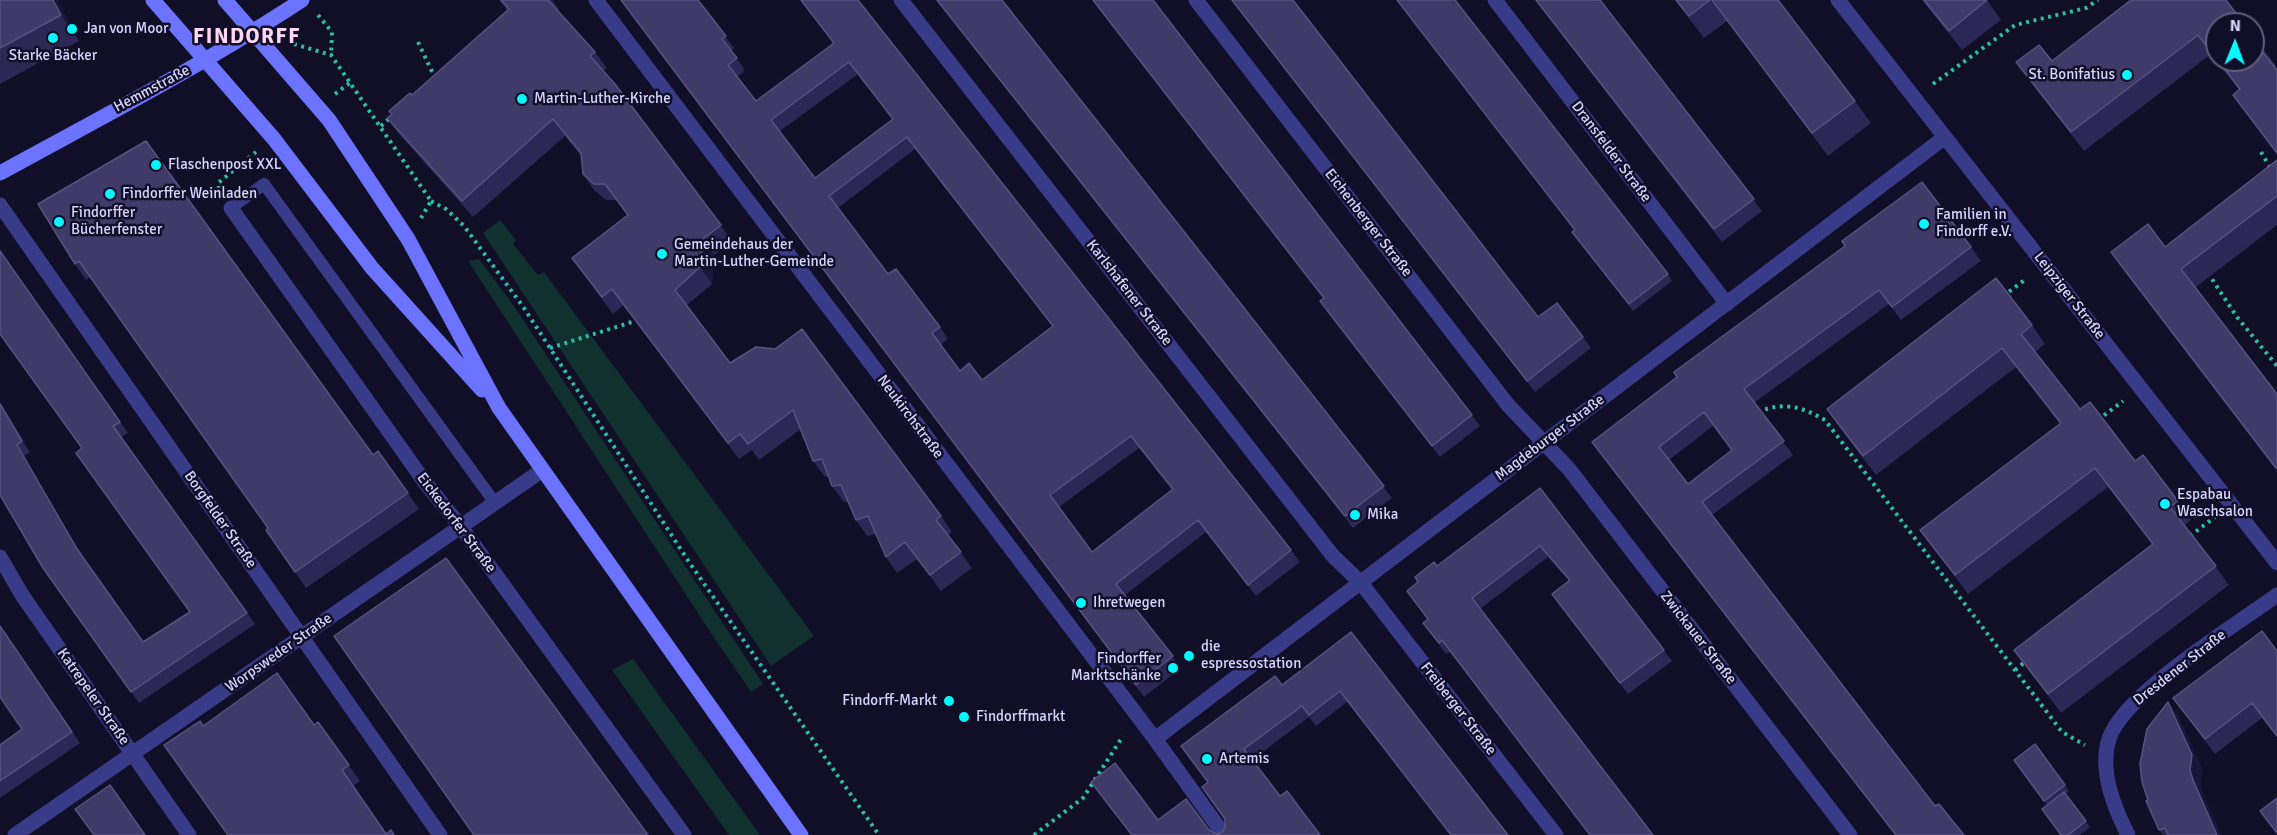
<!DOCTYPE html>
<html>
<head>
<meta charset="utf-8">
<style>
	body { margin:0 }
	#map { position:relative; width:2277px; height:835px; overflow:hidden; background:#110e27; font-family:Signika,sans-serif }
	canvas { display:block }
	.north { position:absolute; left:2205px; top:12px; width:60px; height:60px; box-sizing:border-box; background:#110e27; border:2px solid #605e7d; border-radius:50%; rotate:1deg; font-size:16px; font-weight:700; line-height:24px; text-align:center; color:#d6d5ff }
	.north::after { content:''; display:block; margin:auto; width:21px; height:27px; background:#01faff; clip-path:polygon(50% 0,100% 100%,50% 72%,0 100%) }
</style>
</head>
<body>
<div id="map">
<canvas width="2277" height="835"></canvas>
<div class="north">N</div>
</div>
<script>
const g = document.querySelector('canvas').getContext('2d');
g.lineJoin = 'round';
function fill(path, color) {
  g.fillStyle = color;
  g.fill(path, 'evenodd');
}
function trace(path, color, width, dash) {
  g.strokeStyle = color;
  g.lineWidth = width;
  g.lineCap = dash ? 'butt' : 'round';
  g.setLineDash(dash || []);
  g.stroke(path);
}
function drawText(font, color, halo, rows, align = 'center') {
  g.font = font + ' Signika,sans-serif';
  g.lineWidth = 5;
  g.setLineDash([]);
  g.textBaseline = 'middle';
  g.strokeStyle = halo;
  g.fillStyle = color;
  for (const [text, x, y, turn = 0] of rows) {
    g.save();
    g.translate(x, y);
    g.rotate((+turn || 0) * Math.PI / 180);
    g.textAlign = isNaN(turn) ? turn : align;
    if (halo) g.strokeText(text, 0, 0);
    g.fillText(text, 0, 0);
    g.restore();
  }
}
fill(new Path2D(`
	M500 220 516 240 513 244 538 275 544 272 558 291 814 636 771 666 483 233Z
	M479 259 516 309 763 684 751 692 711 633 468 261Z
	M633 659 760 835H729L612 670Z`), '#11312e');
trace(new Path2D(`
	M318 15 332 32 331 55
	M418 42 435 78
	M294 44 331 55 431 201 421 218
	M1933 84 2015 25 2086 8 2098 0
	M335 94 351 82
	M381 126 391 117
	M2261 152 2271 169
	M219 189 218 183 256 152
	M431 201 446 209 464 226 524 308 689 562 879 835
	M2208 273 2237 317 2277 366
	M2003 296 2026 279
	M550 348 635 321
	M1758 412C1784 401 1802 407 1825 420L2062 732 2085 745
	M2098 420 2123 401
	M2190 536 2215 517
	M2015 670 2026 661
	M1034 835 1083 798 1123 736`), '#2bbda8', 4, [3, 4.5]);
trace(new Path2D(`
	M231 208 264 184 495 503`), '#383b88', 12);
trace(new Path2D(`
	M596 0 1155 739 1224 835
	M901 0 1333 556 1361 583 1556 835
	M1196 0 1508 405 1569 469 1850 835
	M1495 0 1727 304
	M1838 0 2277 563
	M0 205 440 835
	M231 208 424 481 461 527 684 835
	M0 557 22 595 189 835
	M1155 739 1945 137
	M15 835 541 471
	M2128 835C2114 807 2099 771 2109 739 2123 694 2236 625 2277 595`), '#383b88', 15);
trace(new Path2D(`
	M153 0 274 139 372 268 482 390
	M225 0 329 120 408 239 499 408 801 835
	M0 173C102 117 205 64 302 0`), '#6c74ff', 15);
fill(new Path2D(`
	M0 0H57L79 41 0 84Z
	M499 0H552L559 9 557 10 595 52 607 68 603 71 733 242 714 255 712 284 687 305 730 363 941 516 952 532 948 535 972 568 941 591 917 559 897 573 886 557 876 534 867 536 856 520 848 502H844L832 486 828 476 825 477 813 461 801 429 759 460 752 450 739 459 623 305 613 314 572 258 627 215 616 200H606L594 190 583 174 581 156 565 136 473 217 399 134 387 118 507 10Z
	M621 0H698L734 48 731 51 745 70 737 77 756 101 834 44 800 0H858L1291 550 1300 562 1256 596 1206 532 1125 595 1181 668 1144 697ZM858 74 893 119 815 178 780 131ZM915 149 1053 327 982 380 960 371 940 345 948 339 940 327 888 274 838 208ZM1139 448 1172 490 1092 552 1059 507Z
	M936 0H1002L1392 498 1353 528Z
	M1092 0H1153L1480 426 1440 457 1328 313 1320 301 1324 299Z
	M1231 0H1293L1538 317 1583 337 1591 348 1535 392Z
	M1535 0H1600L1762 211 1722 242Z
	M1675 0H1778L1855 101 1871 123 1828 156 1727 21 1704 38Z
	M1922 0H1987L2001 20 1962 50Z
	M2131 0 2253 35 2276 66 2275 67 2277 70V155L2233 95 2239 90 2211 54 2084 151 2030 81 2016 62 2052 61Z
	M2277 160V225L2196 287 2277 394V471L2124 271 2111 252 2165 247Z
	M38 204 373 455 378 451 419 509 306 588 266 530 268 528 90 277 86 280 75 264Z
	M1577 239 1668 274 1672 281 1633 311Z
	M1971 247 1981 261 1901 320 1889 304 1754 403 1793 455 1712 515 1935 806 1964 835H1895L1601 455 1592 442 1677 377ZM1713 426 1732 451 1688 484 1669 460Z
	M0 251 128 433 121 437 255 624 139 703 43 568 0 402 30 452 24 456 84 559 143 642 190 612 82 448Z
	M2032 325 2045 344 2035 352 2080 409 2178 501 2191 520 2185 525 2229 585 2061 713 2014 650 2152 544 2108 487 1968 594 1920 530 2060 424 2016 367 1876 475 1840 428 1827 409Z
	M1540 488 1672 661 1628 694 1552 594 1569 581 1548 557 1480 609 1653 835H1590L1450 652 1446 654 1431 634 1423 623 1428 619 1407 591 1418 582 1415 577 1437 566Z
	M0 626 80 743 0 798V745L22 729Z
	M1351 632 1508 835H1451L1347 702 1316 726 1309 717 1252 760 1280 796 1320 835H1131L1091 782 1158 820 1209 830 1217 834 1222 832 1225 828V819L1208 783 1181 746 1282 685Z
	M2277 651V737L2262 718 2215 754 2173 698Z
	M2168 702 2178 716 2202 769 2200 784 2203 795 2221 835H2163L2159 830 2148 800Z
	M318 722 360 781 353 786 386 834 394 835H228L203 726 314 725Z
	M2035 744 2069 791 2066 794 2090 827 2080 835H2061L2047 805 2014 760Z`), '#2d2756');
fill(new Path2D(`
	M53 0H57L79 41 61 15Z
	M703 239 714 255 712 284 700 267Z
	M0 402 30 452 22 441 0 404Z
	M17 445 24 456 84 560 77 549Z
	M2168 702 2178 716 2202 769 2200 784 2203 795 2221 835H2217L2193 780Z`), '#1a153b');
const building = new Path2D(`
	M0 0H53L61 15 0 48Z
	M501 0H548L595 52 590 56 615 84 721 225 703 239 700 267 675 290 730 363 756 347 775 349 802 329 941 516 936 520 961 552 930 575 905 542 886 557 868 516 856 520 841 485 832 486 822 459 813 461 793 410 748 444 740 434 728 443 612 289 602 297 572 258 628 215 605 184H594L583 174 581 153 553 119 462 201 387 118 392 114 389 111 410 93 412 95 509 9Z
	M621 0H698L726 36 722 39 737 58 728 65 756 101 834 43 801 0H858L1291 550 1248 585 1198 520 1116 584 1173 656 1136 685ZM849 62 893 119 815 178 771 120ZM907 137 1053 326 982 380 969 363 960 371 932 333 940 327 896 269 888 274 829 196ZM1131 436 1173 489 1092 552 1050 495Z
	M937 0H1002L1384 486 1345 516Z
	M1093 0H1153L1472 415 1432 446 1320 301 1324 298Z
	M1232 0H1293L1538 317 1557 303 1583 337 1527 381Z
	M1397 0H1455L1668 274 1629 304 1572 232 1575 230Z
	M1536 0H1600L1754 199 1714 229Z
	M1676 0H1710L1689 16Z
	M1712 0H1778L1855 101 1812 133Z
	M1924 0H1987L1949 31Z
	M2131 0H2226L2244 24H2217V60H2253V35L2262 47 2260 49 2277 70V153L2233 95 2240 89 2198 35 2071 132 2016 62 2039 45 2052 61Z
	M146 141 373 455 378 451 408 493 295 572 266 530 268 528 79 261 75 264 38 204Z
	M2277 160V196L2181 269 2277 394V467L2276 468 2111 252 2148 224 2165 247Z
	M1922 182 1971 247 1892 307 1879 290 1744 389 1784 441 1702 502 1935 806 1939 804 1964 835H1896L1592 442 1677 377 1674 372 1845 246 1842 241ZM1704 412 1732 450 1688 484 1659 447Z
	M0 251 120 422 113 426 247 613 131 692 43 568 0 495V404L22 441 17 445 77 549 143 642 190 612 76 453 82 448 0 334Z
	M1996 278 2032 325 2021 334 2080 409 2090 402 2135 461 2143 455 2178 501 2170 507 2216 566 2048 694 2014 650 2153 544 2095 468 1955 575 1920 530 2061 423 2002 348 1863 456 1827 409Z
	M1540 488 1664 650 1620 683 1552 594 1570 580 1540 546 1472 598 1653 835H1590L1442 640 1439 643 1423 623 1428 619 1407 591 1418 582 1415 577 1434 562 1437 566Z
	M446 558 648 835H474L334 636Z
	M0 626 72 732 0 781V745L22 729 0 697Z
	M2262 631 2277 651V736L2252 703 2205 739 2173 698Z
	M1351 632 1508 835H1451L1340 691 1309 715 1302 706 1244 749 1280 796 1287 791 1320 835H1132L1091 782 1115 763 1158 820 1186 799 1209 830 1217 834 1222 832 1225 828V819L1202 787 1208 782 1181 746 1275 676 1282 685Z
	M277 673 314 725 318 722 349 765 342 770 386 834 391 830 394 835H228L164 745 200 721 203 726Z
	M2168 702 2192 755 2190 770 2193 780 2217 835H2168L2165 828 2159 830 2146 801 2148 800 2142 782 2140 764 2147 729Z
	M2035 744 2065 785 2044 801 2014 760Z
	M110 785 145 835H94L75 809Z
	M2064 792 2086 821 2068 835H2061L2042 809Z
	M2277 798V833L2260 811Z`);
fill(building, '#3f3a68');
trace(building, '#575280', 1.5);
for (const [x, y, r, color] of [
	[72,29,6,"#01faff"],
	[53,38,6,"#01faff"],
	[2127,75,6,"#01faff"],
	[522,99,6,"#01faff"],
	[156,165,6,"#01faff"],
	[110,194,6,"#01faff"],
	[59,222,6,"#01faff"],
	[1924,224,6,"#01faff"],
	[662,254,6,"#01faff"],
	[2165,504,6,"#01faff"],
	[1355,515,6,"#01faff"],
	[1081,603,6,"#01faff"],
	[1189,656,6,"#01faff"],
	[1173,668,6,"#01faff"],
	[949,701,6,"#01faff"],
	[964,717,6,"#01faff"],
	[1207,759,6,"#01faff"]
]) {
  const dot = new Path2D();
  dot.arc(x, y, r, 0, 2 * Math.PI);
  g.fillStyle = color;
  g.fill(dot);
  trace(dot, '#110e27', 2);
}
drawText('15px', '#d6d5ff', '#110e27', [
	["Jan von Moor",84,29],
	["Starke Bäcker",53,56,"center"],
	["St. Bonifatius",2115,75,"right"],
	["Martin-Luther-Kirche",534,99],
	["Flaschenpost XXL",168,165],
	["Findorffer Weinladen",122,194],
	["Findorffer",71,213],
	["Bücherfenster",71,230],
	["Familien in",1936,215],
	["Findorff e.V.",1936,232],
	["Gemeindehaus der",674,245],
	["Martin-Luther-Gemeinde",674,262],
	["Espabau",2177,495],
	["Waschsalon",2177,512],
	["Mika",1367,515],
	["Ihretwegen",1093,603],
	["die",1201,647],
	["espressostation",1201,664],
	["Findorffer",1161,659,"right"],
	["Marktschänke",1161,676,"right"],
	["Findorff-Markt",937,701,"right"],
	["Findorffmarkt",976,717],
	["Artemis",1219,759]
], 'left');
drawText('15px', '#d6d5ff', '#110e27', [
	["Hemmstraße",152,89,-28],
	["Dransfelder Straße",1611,152,53],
	["Eichenberger Straße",1368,223,52],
	["Karlshafener Straße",1129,293,52],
	["Leipziger Straße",2069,296,52],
	["Neukirchstraße",910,417,53],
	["Magdeburger Straße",1550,438,-37],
	["Borgfelder Straße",220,520,55],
	["Eickedorfer Straße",456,523,53],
	["Zwickauer Straße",1698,638,52],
	["Worpsweder Straße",279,653,-35],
	["Dresdener Straße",2180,668,-38],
	["Katrepeler Straße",93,697,55],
	["Freiberger Straße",1458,709,52]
]);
g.letterSpacing = '1.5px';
drawText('bold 21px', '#ffd7f3', '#110e27', [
	["FINDORFF",247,37]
]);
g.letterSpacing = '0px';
</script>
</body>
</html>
